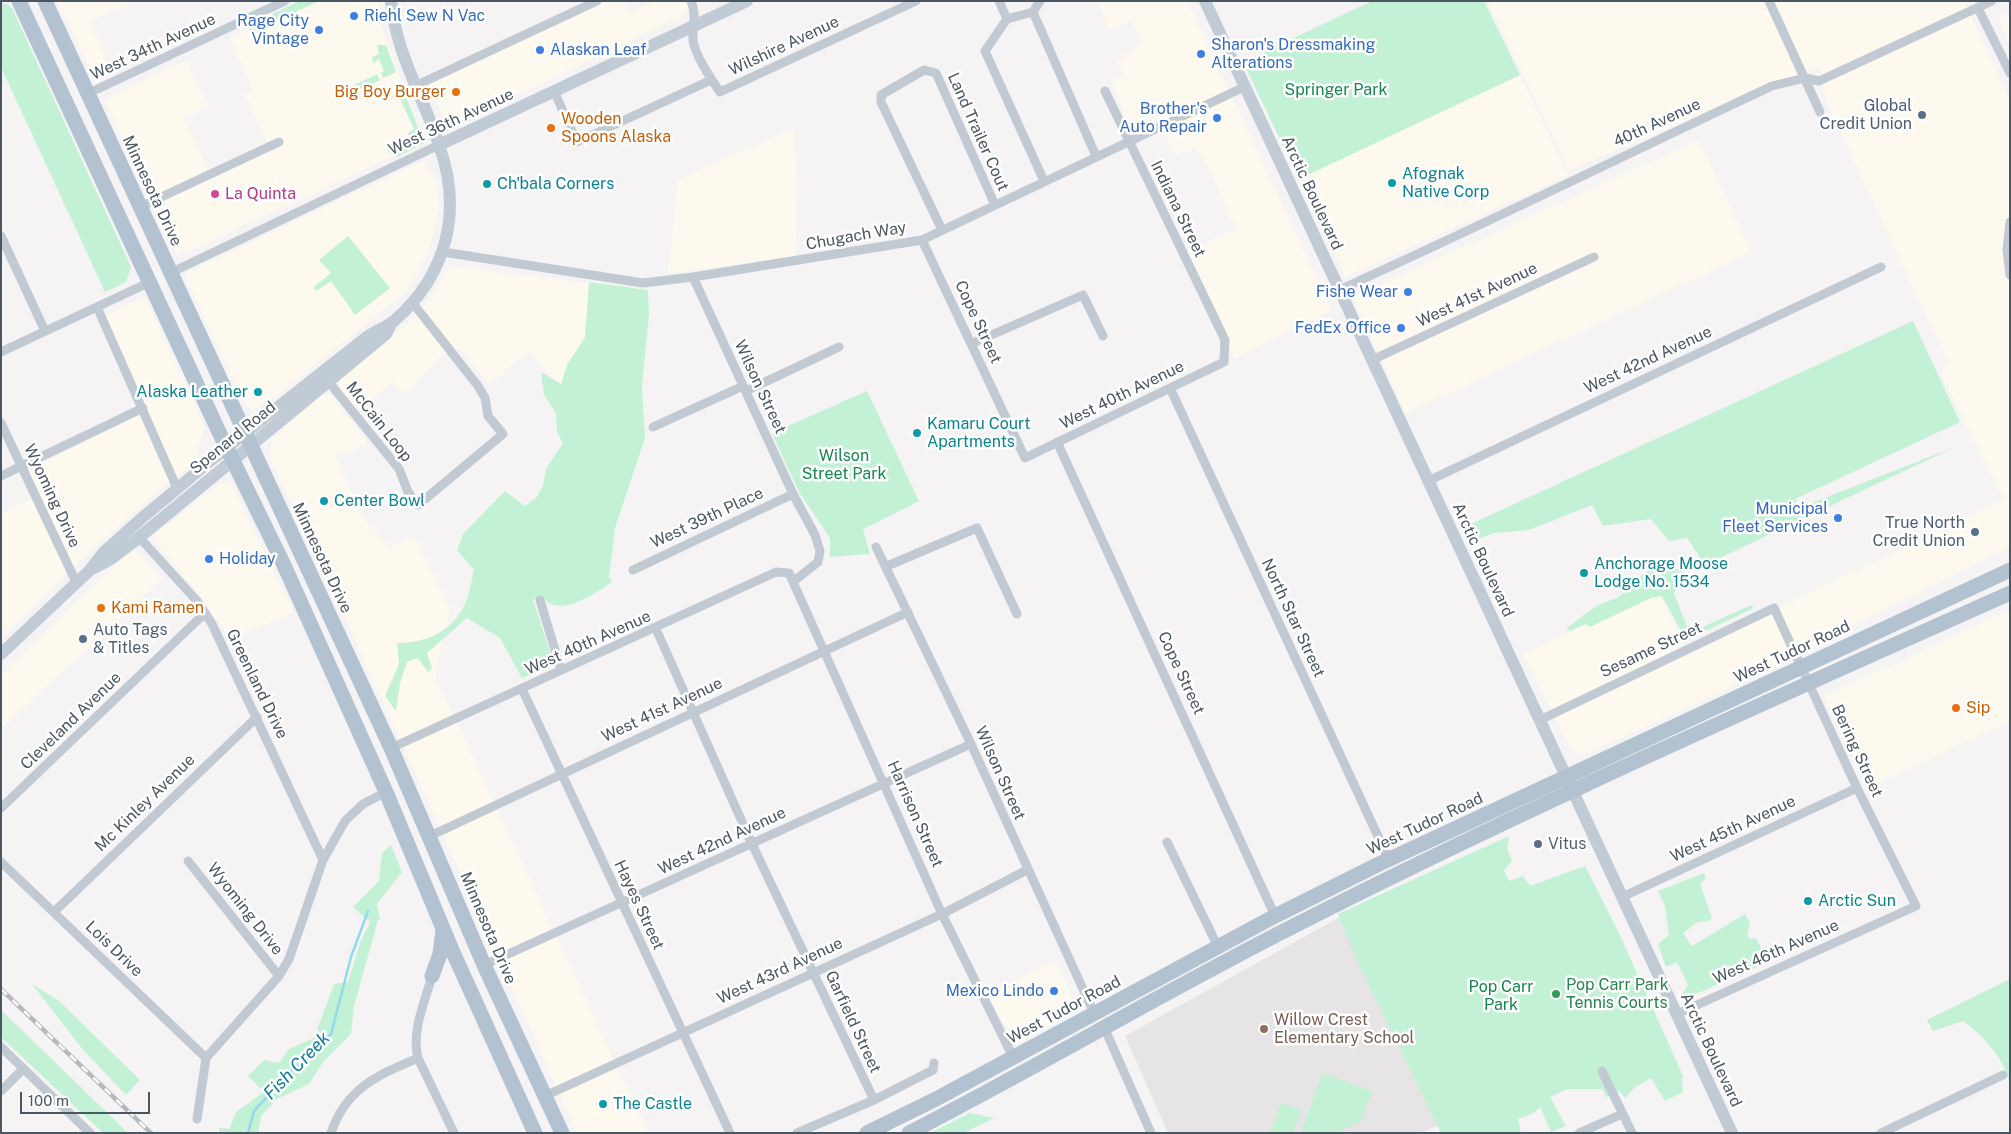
<!DOCTYPE html>
<html>
<head>
<meta charset="utf-8">
<style>
	body { margin:0 }
	#map { position:relative; width:2011px; height:1134px; overflow:hidden; background:#f5f3f3; font-family:"Public Sans",sans-serif }
	canvas { display:block }
	.frame { position:absolute; inset:0; border:2px solid #4a5661; pointer-events:none }
	.scale { position:absolute; left:20px; top:1092px; width:130px; height:22px; box-sizing:border-box; border:2px solid #4a5661; border-top:0; padding-left:6px; font-size:15px; line-height:18px; white-space:nowrap; color:#4a5661; -webkit-text-stroke:4px #fff; paint-order:stroke }
</style>
</head>
<body>
<div id="map">
<canvas width="2011" height="1134"></canvas>
<div class="frame"></div>
<div class="scale">100 m</div>
</div>
<script>
const g = document.querySelector('canvas').getContext('2d');
g.lineJoin = 'round';
function fill(path, color) {
  g.fillStyle = color;
  g.fill(path, 'evenodd');
}
function trace(path, color, width, dash) {
  g.strokeStyle = color;
  g.lineWidth = width;
  g.lineCap = dash ? 'butt' : 'round';
  g.setLineDash(dash || []);
  g.stroke(path);
}
function drawText(font, color, halo, rows, align = 'center') {
  g.font = font + ' "Public Sans",sans-serif';
  g.lineWidth = 5;
  g.setLineDash([]);
  g.textBaseline = 'middle';
  g.strokeStyle = halo;
  g.fillStyle = color;
  for (const [text, x, y, turn = 0] of rows) {
    g.save();
    g.translate(x, y);
    g.rotate((+turn || 0) * Math.PI / 180);
    g.textAlign = isNaN(turn) ? turn : align;
    if (halo) g.strokeText(text, 0, 0);
    g.fillText(text, 0, 0);
    g.restore();
  }
}
fill(new Path2D(`
	M57 1H132L89 21 111 69 94 77Z
	M305 1H378L382 28 423 142 177 256 105 100 186 60 208 106 184 118 209 170 267 142 245 94 253 90 230 38Z
	M588 1H623L628 13 655 1H687L689 9 685 15 452 125 446 124 424 76Z
	M1098 1H1187L1330 307 1328 312 1235 359 1183 254 1236 229 1210 171 1196 148 1177 156 1164 135 1157 120 1132 134 1111 81 1123 76 1118 62 1142 42 1131 20 1109 30Z
	M1488 1H1964L2010 100V547L1826 638 1819 645 1782 664 1588 753 1577 755 1569 744 1523 653 1659 592 1687 653 2004 499 1941 375 1948 363 1826 100 1819 66 1569 170Z
	M2010 13V47L1999 19Z
	M1520 75 1569 175 1345 277 1299 179Z
	M793 129 797 179 795 256 668 274 678 180Z
	M1699 140 1751 252 1406 413 1355 303 1357 295Z
	M423 161 435 178 440 205 429 251 406 292 277 395 253 410 246 407 184 274Z
	M466 267 486 271 648 290 649 311 642 386 645 438 558 384 529 351 489 385 461 350 446 351 405 394 393 382 355 412 338 390 340 380 413 319 426 303 448 269Z
	M145 297 205 428 199 445 197 460 153 495 79 562 1 638V514L30 500 41 498 29 470 135 417 147 413 104 317Z
	M329 394 366 439V444L335 457 365 521 390 547 414 536 450 608 435 676 648 1133H577L496 952 491 954 474 917 479 915 326 576 270 459 272 439 322 395Z
	M220 483H231L294 612 231 639 196 590 158 545 154 536Z
	M132 549 163 578 1 729V675Z
	M2010 610V721L1870 787 1824 697Z
	M1057 961 1077 1011 1021 1042H1015L987 994Z`), '#fdf9ef');
fill(new Path2D(`
	M1340 917 1387 1022 1438 1125 1421 1133H1168L1125 1036Z`), '#e6e4e5');
fill(new Path2D(`
	M300 1H319L253 32 249 30V25Z
	M1372 1H1484L1520 75 1299 179 1243 62Z
	M1 3 7 4 12 8 131 267 126 282 105 292 1 67Z
	M377 45H386L396 72 383 78 381 72 384 71 379 59 373 64 372 57 379 54Z
	M377 74 380 80 342 97 341 94 344 90Z
	M398 93 405 94 424 143 397 157 389 153 385 144 387 142 390 148 410 139 408 133 414 129 399 97 391 98Z
	M348 236 390 288 355 315 331 281 316 291 314 287 331 273 319 260Z
	M589 282 648 290 649 315 642 386 645 438 615 528 609 577 612 582C597 592 568 613 549 603 546 601 543 597 540 595L533 600 554 664 522 678 500 638 467 618 427 653 432 669 428 672 418 658 407 662 400 683 396 711 385 696 399 664 397 643C426 643 452 632 465 604 470 594 471 581 474 570L457 550 463 534 505 491 525 506 537 497 543 485 546 469 563 443 557 432 556 413 544 395 541 372 561 384 567 365 585 337Z
	M1913 321 1960 422 1795 499 1799 508 1955 447 1705 565 1687 538 1669 541 1651 519 1603 526 1592 505 1529 530 1494 533 1473 541 1464 527Z
	M867 391 919 501 863 529 870 554 830 557V538L799 492 772 433Z
	M1660 565 1685 571 1674 593 1688 629 1696 630 1751 605 1754 608 1684 641 1683 635 1662 596 1651 598 1590 627 1585 624 1570 631 1567 628 1596 606 1619 597 1645 572Z
	M1509 836 1507 849 1512 861 1504 870 1509 881 1523 876 1530 886 1585 866 1618 931 1684 1078 1682 1079 1683 1092 1665 1101 1651 1078 1635 1087 1625 1098 1619 1091 1607 1097 1602 1089H1567L1550 1097 1566 1126 1551 1132 1540 1107 1534 1113 1518 1119 1521 1133H1441L1358 963 1338 914Z
	M391 845 402 872 377 904 380 920H378L354 1006 351 1034 323 1062 309 1084 277 1099 261 1116 258 1133H220L219 1128 229 1129 236 1112 264 1092 248 1076 264 1060 279 1063 289 1049 314 1038 334 984 348 982 360 943 370 922 353 907 379 881 382 853Z
	M1704 873 1706 878 1700 884 1712 918 1709 921 1697 922 1683 933 1692 946 1745 914 1750 923 1747 934 1750 939 1756 938 1768 962 1685 999 1681 996 1688 985 1677 962 1666 967 1658 944 1669 935 1665 906 1658 891Z
	M2010 979V1088C2009 1063 1982 1034 1963 1021L1933 1031 1927 1020Z
	M32 984 59 1001 140 1080 126 1095 84 1051Z
	M1 1010 128 1133H103L1 1037Z
	M1322 1073 1372 1091 1361 1121 1335 1133H1301Z
	M1281 1103 1301 1110 1293 1133H1270Z
	M970 1113 994 1118 964 1133H930Z`), '#c3f1d5');
trace(new Path2D(`
	M248 1133 254 1111 289 1073 331 1034 351 957 368 911`), '#90daee', 2.5);
trace(new Path2D(`
	M691 1C697 15 692 25 693 40 694 53 712 81 720 92L916 1
	M999 1 1007 19 985 51 1044 181
	M1769 1 1820 112
	M1978 8 2010 73
	M1033 12 1096 156
	M1007 19 1033 12 1040 1
	M415 86 597 1
	M554 91 577 142 711 80
	M87 94 285 1
	M140 207 279 142
	M2010 222 2007 250 2010 275
	M942 230 881 102V95L924 70 936 73 995 205
	M1 236 45 331
	M922 240 1025 458 1224 362 1225 340 1105 91
	M443 252 643 283 693 277 922 240 1244 87
	M170 273 439 145
	M693 277 793 494 815 535 820 551 818 562 794 581
	M1339 290C1485 224 1627 154 1772 86L1805 78 1819 81 1992 1
	M97 307 177 488
	M973 343 1083 295 1103 336
	M1 352 150 282
	M1372 360 1594 257
	M328 381 399 469 408 492 418 505 503 434 488 416 485 398 478 386 412 302
	M1170 388 1389 860
	M746 391 839 347
	M1 423 76 582
	M653 427 743 386
	M1057 442 1275 916
	M1 476 143 408
	M1428 481 1881 267
	M139 537 197 601 212 624 323 860
	M876 547 971 744 1094 1013
	M887 566 977 528 1017 614
	M633 570 793 494
	M540 600 561 670
	M656 629 752 844 874 1100
	M522 689 730 1133
	M1540 720 1774 608 1857 788 1916 906 1677 1014
	M391 748 776 572 789 573 942 914 1013 1057
	M1 808 205 613
	M430 836 908 612
	M1167 842 1218 947
	M188 861 279 976
	M1 862 206 1058
	M1622 897 1857 788
	M54 912 257 717
	M484 965 971 744
	M1104 1027 1151 1133
	M1 1047 90 1133
	M418 1058 454 1133
	M1602 1071 1632 1133
	M1 1091 23 1069
	M545 1096 942 914 1027 870
	M197 1119 206 1058 279 976 289 959 323 860 345 821 363 804 386 792
	M331 1133C346 1088 378 1075 418 1058 411 1031 425 1002 432 976
	M797 1133 874 1100 933 1070 934 1063
	M1579 1133 1622 1114
	M1881 1133 2003 1075`), '#c1cad2', 9);
trace(new Path2D(`
	M1205 1 1732 1133
	M439 145 747 1
	M94 568 111 559 136 540 386 334 392 322
	M1 654 89 571 104 552 142 518 215 457 368 336C376 331 386 327 394 321 447 275 463 211 439 145 423 96 396 54 391 1`), '#c1cbd6', 12);
trace(new Path2D(`
	M19 1 219 432 283 563 386 792 452 950 535 1133
	M45 1 391 748 484 965 562 1133
	M432 976 440 954 443 930
	M867 1133 936 1099 1275 916 1379 864 2010 570
	M909 1133C1035 1068 1157 996 1284 931 1520 810 1767 702 2010 593`), '#b3c2d1', 15);
const rail = new Path2D(`
	M1 989 151 1133`);
trace(rail, '#b5b8bd', 4.5);
trace(rail, '#fff', 2.5, [8]);
for (const [x, y, r, color] of [
	[354,16,5,"#3f7fe0"],
	[319,30,5,"#3f7fe0"],
	[540,50,5,"#3f7fe0"],
	[1201,54,5,"#3f7fe0"],
	[456,92,5,"#e8710a"],
	[1922,115,5,"#5c6f8a"],
	[1217,118,5,"#3f7fe0"],
	[551,128,5,"#e8710a"],
	[1392,183,5,"#0f9aa8"],
	[487,184,5,"#0f9aa8"],
	[215,194,5,"#d1479c"],
	[1408,292,5,"#3f7fe0"],
	[1401,328,5,"#3f7fe0"],
	[258,392,5,"#0f9aa8"],
	[917,433,5,"#0f9aa8"],
	[324,501,5,"#0f9aa8"],
	[1838,518,5,"#3f7fe0"],
	[1975,532,5,"#5c6f8a"],
	[209,559,5,"#3f7fe0"],
	[1584,573,5,"#0f9aa8"],
	[101,608,5,"#e8710a"],
	[83,639,5,"#5c6f8a"],
	[1956,708,5,"#e8710a"],
	[1538,844,5,"#5c6f8a"],
	[1808,901,5,"#0f9aa8"],
	[1054,991,5,"#3f7fe0"],
	[1556,994,5,"#2e9e5b"],
	[1264,1029,5,"#8d6e63"],
	[603,1104,5,"#0f9aa8"]
]) {
  const dot = new Path2D();
  dot.arc(x, y, r, 0, 2 * Math.PI);
  g.fillStyle = color;
  g.fill(dot);
  trace(dot, '#fff', 2);
}
drawText('16px', '#366cbe', '#fff', [
	["Riehl Sew N Vac",364,16,"left"],
	["Rage City",309,21],
	["Vintage",309,39],
	["Sharon's Dressmaking",1211,45,"left"],
	["Alterations",1211,63,"left"],
	["Alaskan Leaf",550,50,"left"],
	["Brother's",1207,109],
	["Auto Repair",1207,127],
	["Fishe Wear",1398,292],
	["FedEx Office",1391,328],
	["Municipal",1828,509],
	["Fleet Services",1828,527],
	["Holiday",219,559,"left"],
	["Mexico Lindo",1044,991]
], 'right');
drawText('16px', '#4a5661', '#fff', [
	["Wilshire Avenue",784,46,-25],
	["West 34th Avenue",153,47,-25],
	["West 36th Avenue",451,122,-25],
	["40th Avenue",1657,123,-25],
	["Land Trailer Cout",978,132,66],
	["Minnesota Drive",152,191,65],
	["Arctic Boulevard",1312,193,65],
	["Indiana Street",1178,209,64],
	["Chugach Way",856,236,-10],
	["West 41st Avenue",1477,295,-25],
	["Cope Street",978,322,65],
	["West 42nd Avenue",1648,360,-25],
	["Wilson Street",760,387,65],
	["West 40th Avenue",1122,395,-26],
	["McCain Loop",379,422,52],
	["Spenard Road",233,438,-39],
	["Wyoming Drive",52,496,65],
	["West 39th Place",707,518,-25],
	["Minnesota Drive",322,558,65],
	["Arctic Boulevard",1483,560,65],
	["North Star Street",1293,618,65],
	["West 40th Avenue",588,643,-24],
	["Sesame Street",1651,650,-25],
	["West Tudor Road",1792,652,-25],
	["Cope Street",1181,673,65],
	["Greenland Drive",257,684,64],
	["West 41st Avenue",662,710,-25],
	["Cleveland Avenue",71,721,-44],
	["Bering Street",1857,751,65],
	["Wilson Street",1000,773,66],
	["Mc Kinley Avenue",145,803,-44],
	["Harrison Street",915,814,66],
	["West Tudor Road",1425,824,-25],
	["West 45th Avenue",1733,829,-25],
	["West 42nd Avenue",722,841,-25],
	["Hayes Street",639,905,65],
	["Wyoming Drive",245,909,52],
	["Minnesota Drive",488,928,67],
	["Lois Drive",114,949,44],
	["West 46th Avenue",1776,952,-24],
	["West 43rd Avenue",780,971,-25],
	["West Tudor Road",1064,1010,-28],
	["Garfield Street",853,1022,65],
	["Arctic Boulevard",1711,1050,65]
]);
drawText('16px', '#17864f', '#fff', [
	["Springer Park",1336,90],
	["Wilson",844,456],
	["Street Park",844,474],
	["Pop Carr",1501,987],
	["Park",1501,1005]
]);
drawText('16px', '#c56008', '#fff', [
	["Big Boy Burger",446,92,"right"],
	["Wooden",561,119],
	["Spoons Alaska",561,137],
	["Kami Ramen",111,608],
	["Sip",1966,708]
], 'left');
drawText('16px', '#4e5e75', '#fff', [
	["Global",1912,106],
	["Credit Union",1912,124],
	["True North",1965,523],
	["Credit Union",1965,541],
	["Auto Tags",93,630,"left"],
	["& Titles",93,648,"left"],
	["Vitus",1548,844,"left"]
], 'right');
drawText('16px', '#0d838f', '#fff', [
	["Afognak",1402,174],
	["Native Corp",1402,192],
	["Ch'bala Corners",497,184],
	["Alaska Leather",248,392,"right"],
	["Kamaru Court",927,424],
	["Apartments",927,442],
	["Center Bowl",334,501],
	["Anchorage Moose",1594,564],
	["Lodge No. 1534",1594,582],
	["Arctic Sun",1818,901],
	["The Castle",613,1104]
], 'left');
drawText('16px', '#b23c85', '#fff', [
	["La Quinta",225,194]
], 'left');
drawText('16px', '#27864d', '#fff', [
	["Pop Carr Park",1566,985],
	["Tennis Courts",1566,1003]
], 'left');
drawText('16px', '#785e54', '#fff', [
	["Willow Crest",1274,1020],
	["Elementary School",1274,1038]
], 'left');
drawText('italic 18px', '#0c7c9b', '#fff', [
	["Fish Creek",297,1066,-46]
]);
</script>
</body>
</html>
